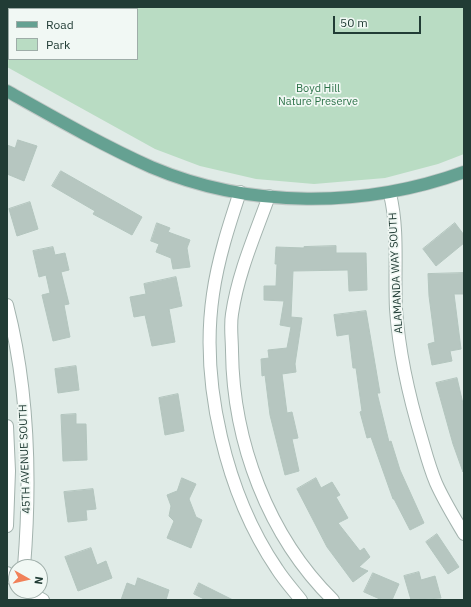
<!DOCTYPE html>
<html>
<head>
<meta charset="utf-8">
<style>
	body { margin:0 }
	#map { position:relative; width:471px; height:607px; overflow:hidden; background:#e0ebe7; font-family:"IBM Plex Sans",sans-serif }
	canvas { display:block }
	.frame { position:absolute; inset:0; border:8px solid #213c35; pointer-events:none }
	.legend { position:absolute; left:8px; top:8px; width:130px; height:52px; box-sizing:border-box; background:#f1f8f4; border:1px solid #9eada8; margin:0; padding:5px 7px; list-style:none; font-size:12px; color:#213c35 }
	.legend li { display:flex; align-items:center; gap:8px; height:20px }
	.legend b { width:20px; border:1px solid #9eada8 }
	.north { position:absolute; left:8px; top:559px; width:40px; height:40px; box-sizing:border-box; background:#f1f8f4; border:1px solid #9eada8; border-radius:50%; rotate:98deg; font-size:11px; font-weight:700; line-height:16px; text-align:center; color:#213c35 }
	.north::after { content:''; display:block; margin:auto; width:14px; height:18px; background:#f18159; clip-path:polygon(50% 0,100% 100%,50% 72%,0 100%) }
	.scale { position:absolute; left:333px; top:16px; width:88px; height:18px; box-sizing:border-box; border:2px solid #213c35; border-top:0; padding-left:5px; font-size:12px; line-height:14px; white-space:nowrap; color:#213c35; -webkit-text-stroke:3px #f1f8f4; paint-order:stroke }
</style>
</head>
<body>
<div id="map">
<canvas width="471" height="607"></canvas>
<div class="frame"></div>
<ul class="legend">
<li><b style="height:5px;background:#65a192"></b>Road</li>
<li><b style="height:11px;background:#b9dcc3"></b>Park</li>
</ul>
<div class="north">N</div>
<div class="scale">50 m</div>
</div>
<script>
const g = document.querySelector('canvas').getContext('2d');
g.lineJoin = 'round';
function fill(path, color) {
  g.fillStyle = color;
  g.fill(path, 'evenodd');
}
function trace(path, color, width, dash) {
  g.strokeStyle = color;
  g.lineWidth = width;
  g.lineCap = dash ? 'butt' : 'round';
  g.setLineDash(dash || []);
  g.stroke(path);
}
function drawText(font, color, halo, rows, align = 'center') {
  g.font = font + ' "IBM Plex Sans",sans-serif';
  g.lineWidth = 3.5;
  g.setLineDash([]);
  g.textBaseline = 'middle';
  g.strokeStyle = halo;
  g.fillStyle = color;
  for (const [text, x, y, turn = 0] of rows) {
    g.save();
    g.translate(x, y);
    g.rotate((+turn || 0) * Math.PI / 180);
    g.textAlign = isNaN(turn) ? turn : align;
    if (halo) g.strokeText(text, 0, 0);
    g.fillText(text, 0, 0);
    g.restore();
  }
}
fill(new Path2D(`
	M7 7H464V154L438 164 385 178 314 184 256 179 200 166 155 149 7 67ZM9 9H137V59H9Z`), '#b9dcc3');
const building = new Path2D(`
	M18 140 37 146 24 181 7 174V145L15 148Z
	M61 171 142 217 132 235 93 214 95 211 52 186Z
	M30 202 38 229 17 236 9 209Z
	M157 223 170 228 168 232 190 240 187 248 190 267 173 269 171 258 156 252 159 244 151 241Z
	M455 223 464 235V243L436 266 423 249Z
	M336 246V253H366L367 290 349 291 348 270 293 271 291 317 302 318 295 364 296 372 282 374 287 413 292 412 298 438 292 439 299 471 285 475 270 415 265 375 262 376 261 359 269 358 268 350 287 348 291 327 280 325 284 301 264 300V286H276L277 264H275L276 247 304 248V247Z
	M53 247 55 255 65 253 69 270 61 272 69 304 64 305 70 337 53 341 42 295 50 293 46 275 39 277 33 251Z
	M464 273V294H454L461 349 450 351 452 361 432 365 428 344 435 342 429 296 428 274Z
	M176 277 182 306 169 309 175 342 152 346 145 315 134 317 130 297 146 294 144 284Z
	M366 311 380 393H377L389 442 391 441 400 470 424 523 410 530 394 499H393L371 437 367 438 360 412 362 411 356 368H353L349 334 337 336 334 315Z
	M76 366 79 390 58 393 55 369Z
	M457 378 464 408 463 472 453 444 436 383Z
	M178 394 184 431 165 435 159 398Z
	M76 414V424H86L87 460 63 461 61 415Z
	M182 478 196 484 189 499 196 517 202 520 191 548 167 538 174 521 169 516 171 506 167 495 177 491Z
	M316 478 321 488 332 482 340 495 336 497 348 518 338 523 360 551 364 548 370 557 359 567 368 571 353 582 327 547 297 489Z
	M93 489 96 509 86 510 87 520 68 522 64 492Z
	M437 534 459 567 448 574 426 542Z
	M91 548 97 565 106 561 112 578 78 591 65 557Z
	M419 572 421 580 435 576 441 598 411 600 404 576Z
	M373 573 399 584 392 600H382L364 592Z
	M138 578 169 590 166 600H121L127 583 135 586Z
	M199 583 233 600H206L194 594Z`);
fill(building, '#b6c6c0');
trace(building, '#b3c5be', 1);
const minor = new Path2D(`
	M240 192C229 225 218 259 213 294 200 383 226 494 277 569 284 580 293 590 301 600
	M390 194C399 232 394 269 396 309 399 353 409 397 422 440 426 454 430 469 436 483 444 501 454 517 464 534
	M269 196C255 235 238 273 232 314 230 326 232 339 232 351 233 442 268 536 333 600
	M7 305C29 390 31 480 24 567
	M7 426 9 471 7 526
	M7 573 16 582
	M27 591 43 600`);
const major = new Path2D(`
	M7 91C55 118 102 145 151 167 250 209 364 208 464 172`);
trace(minor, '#a3b3ae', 14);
trace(major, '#c1c8c6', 14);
trace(minor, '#fff', 12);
trace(major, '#65a192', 12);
drawText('11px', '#2c7248', '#f1f8f4', [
	["Boyd Hill",318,89],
	["Nature Preserve",318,102]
]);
drawText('11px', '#213c35', '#f1f8f4', [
	["ALAMANDA WAY SOUTH",396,273,-93],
	["45TH AVENUE SOUTH",25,459,-92]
]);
</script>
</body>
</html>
